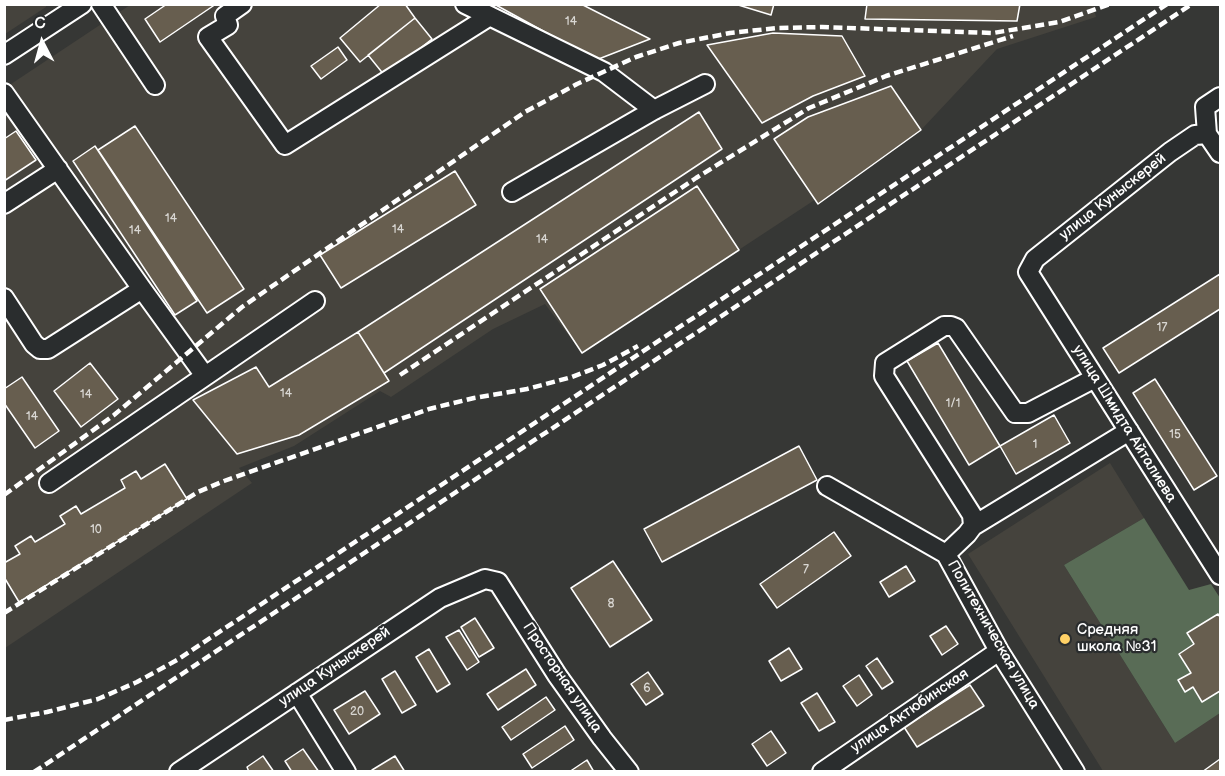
<!DOCTYPE html>
<html>
<head>
<meta charset="utf-8">
<style>
	body { margin:0 }
	#map { position:relative; width:1225px; height:776px; overflow:hidden; background:#363735; font-family:"Balsamiq Sans",sans-serif }
	canvas { display:block }
	.frame { position:absolute; inset:0; border:6px solid #fff; pointer-events:none }
	.north { position:absolute; left:12px; top:12px; width:60px; height:60px; -webkit-text-stroke:4px #2a2d2e; paint-order:stroke; rotate:354deg; font-size:16px; font-weight:700; line-height:24px; text-align:center; color:#fff }
	.north::after { content:''; display:block; margin:auto; width:21px; height:27px; background:#fff; clip-path:polygon(50% 0,100% 100%,50% 72%,0 100%) }
</style>
</head>
<body>
<div id="map">
<canvas width="1225" height="776"></canvas>
<div class="frame"></div>
<div class="north">С</div>
</div>
<script>
const g = document.querySelector('canvas').getContext('2d');
g.lineJoin = 'round';
function fill(path, color) {
  g.fillStyle = color;
  g.fill(path, 'evenodd');
}
function trace(path, color, width, dash) {
  g.strokeStyle = color;
  g.lineWidth = width;
  g.lineCap = dash ? 'butt' : 'round';
  g.setLineDash(dash || []);
  g.stroke(path);
}
function drawText(font, color, halo, rows, align = 'center') {
  g.font = font + ' "Balsamiq Sans",sans-serif';
  g.lineWidth = 4.5;
  g.setLineDash([]);
  g.textBaseline = 'middle';
  g.strokeStyle = halo;
  g.fillStyle = color;
  for (const [text, x, y, turn = 0] of rows) {
    g.save();
    g.translate(x, y);
    g.rotate((+turn || 0) * Math.PI / 180);
    g.textAlign = isNaN(turn) ? turn : align;
    if (halo) g.strokeText(text, 0, 0);
    g.fillText(text, 0, 0);
    g.restore();
  }
}
fill(new Path2D(`
	M5 4H46V7L5 34Z
	M130 5H1093L1096 17 997 49 921 130 582 353 545 304 493 329 391 397 380 391 294 446 239 468 252 483 5 648V88Z
	M1110 463 1144 518 1064 565 1175 743 1220 713V771H1103L968 554Z`), '#45433d');
fill(new Path2D(`
	M1144 518 1189 590 1211 584 1220 598V713L1175 743 1064 565Z`), '#596c56');
const building = new Path2D(`
	M167 4H216L160 42 145 19Z
	M381 4H405L415 18 360 62 340 38Z
	M494 4H581L650 39 596 60Z
	M735 4H774L771 15Z
	M867 4H1020L1017 21 865 19Z
	M415 18 432 39 385 76 368 55Z
	M773 33 842 36 865 76 813 96 762 123 707 45Z
	M338 47 347 60 321 79 311 66Z
	M891 86 921 130 818 204 774 139 808 117Z
	M699 112 722 149 384 373 358 332Z
	M135 126 244 289 207 313 98 150Z
	M16 131 36 160 4 181V139Z
	M95 146 197 301 175 315 73 161Z
	M455 171 476 205 341 288 320 255Z
	M697 186 739 250 582 353 540 289Z
	M1220 274V309L1119 373 1103 348Z
	M358 332 389 381 299 435 237 454 193 400 256 367 269 387Z
	M938 343 1000 446 969 465 907 361Z
	M90 363 118 399 81 427 54 391Z
	M22 377 59 431 35 448 4 403V389Z
	M1155 379 1217 476 1194 490 1133 393Z
	M1054 415 1070 443 1016 474 1000 446Z
	M799 446 817 480 662 562 644 529Z
	M165 464 187 499 19 602 4 577V563L20 554 15 546 31 536 35 542 65 524 60 516 76 506 81 514 125 488 121 480 136 471 141 479Z
	M834 532 851 556 777 608 760 584Z
	M613 561 652 620 610 647 571 588Z
	M906 566 915 581 889 597 880 582Z
	M1218 614 1220 617V691L1202 702 1193 687 1185 692 1178 680 1191 673 1179 654 1194 644 1187 633Z
	M475 618 494 648 479 657 461 627Z
	M946 626 958 644 942 655 930 636Z
	M459 630 479 662 467 670 446 637Z
	M789 648 802 669 781 681 769 661Z
	M429 649 450 684 437 692 416 657Z
	M877 658 893 682 882 689 866 666Z
	M526 669 536 685 498 710 487 694Z
	M395 671 416 705 402 713 382 679Z
	M648 672 663 694 646 705 631 684Z
	M859 675 872 695 857 706 843 686Z
	M970 685 984 706 917 747 904 727Z
	M365 691 380 714 349 734 334 710Z
	M817 693 835 722 819 731 801 703Z
	M546 697 555 710 511 740 502 727Z
	M565 726 574 740 532 768 523 754Z
	M771 731 786 753 767 766 752 744Z
	M303 749 319 772H292L285 761Z
	M263 756 274 772H249L247 767Z
	M395 756 405 772H373L372 770Z
	M1220 759V772H1202Z
	M587 760 594 772H569Z`);
fill(building, '#675e4f');
trace(building, '#fff', 1.5);
const minor = new Path2D(`
	M101 4 155 85
	M242 4 225 16 228 25 208 37 285 145 490 16
	M465 4 604 72 654 110
	M4 55 82 4
	M4 93 142 289 205 376
	M1220 97 1205 107 1207 134 1220 153
	M1207 134 1195 135 1170 152 1035 259 1028 272 1220 575
	M512 192 654 110 705 84
	M4 204 58 169
	M4 298 34 344 40 349H48L142 289
	M49 483 315 301
	M827 486 946 554 999 651 1075 772
	M973 526 1129 431
	M946 554 967 534 973 526 972 515 884 376 885 363 944 326H951L956 328 1015 413H1028L1095 378
	M297 693 346 772
	M179 772 440 598 485 579 498 582 557 675 602 738 629 772
	M822 772 999 651`);
trace(minor, '#fff', 22);
trace(minor, '#2a2d2e', 18);
trace(new Path2D(`
	M400 375 696 178 809 108 886 76 1013 36
	M4 495 114 415 242 307 525 112 577 84 636 57 679 43 730 33 777 28 822 27 993 33 1059 22 1110 4
	M4 613 198 492 224 481 429 409 474 398 527 389 572 377 603 365 638 346
	M4 720 47 712 98 699 137 682 177 660 1167 4
	M34 772 1192 4`), '#fff', 4.5, [9, 4.5]);
for (const [x, y, r, color] of [
	[1065,639,6,"#ffd166"]
]) {
  const dot = new Path2D();
  dot.arc(x, y, r, 0, 2 * Math.PI);
  g.fillStyle = color;
  g.fill(dot);
  trace(dot, '#2a2d2e', 2);
}
drawText('12px', '#d9d7d3', null, [
	["14",571,22],
	["14",171,219],
	["14",398,230],
	["14",135,231],
	["14",542,240],
	["17",1162,328],
	["14",286,394],
	["14",86,395],
	["1/1",953,404],
	["14",32,417],
	["15",1175,435],
	["1",1035,445],
	["10",96,530],
	["7",806,570],
	["8",611,604],
	["6",647,689],
	["20",357,712]
]);
drawText('15px', '#fff', '#2a2d2e', [
	["улица Куныскерей",1113,197,-38],
	["улица Шмидта Айталиева",1124,424,58],
	["Политехническая улица",993,635,60],
	["улица Куныскерей",335,667,-34],
	["Просторная улица",562,678,56],
	["улица Актюбинская",910,711,-34]
]);
drawText('15px', '#fff', '#2a2d2e', [
	["Средняя",1077,630],
	["школа №31",1077,647]
], 'left');
</script>
</body>
</html>
